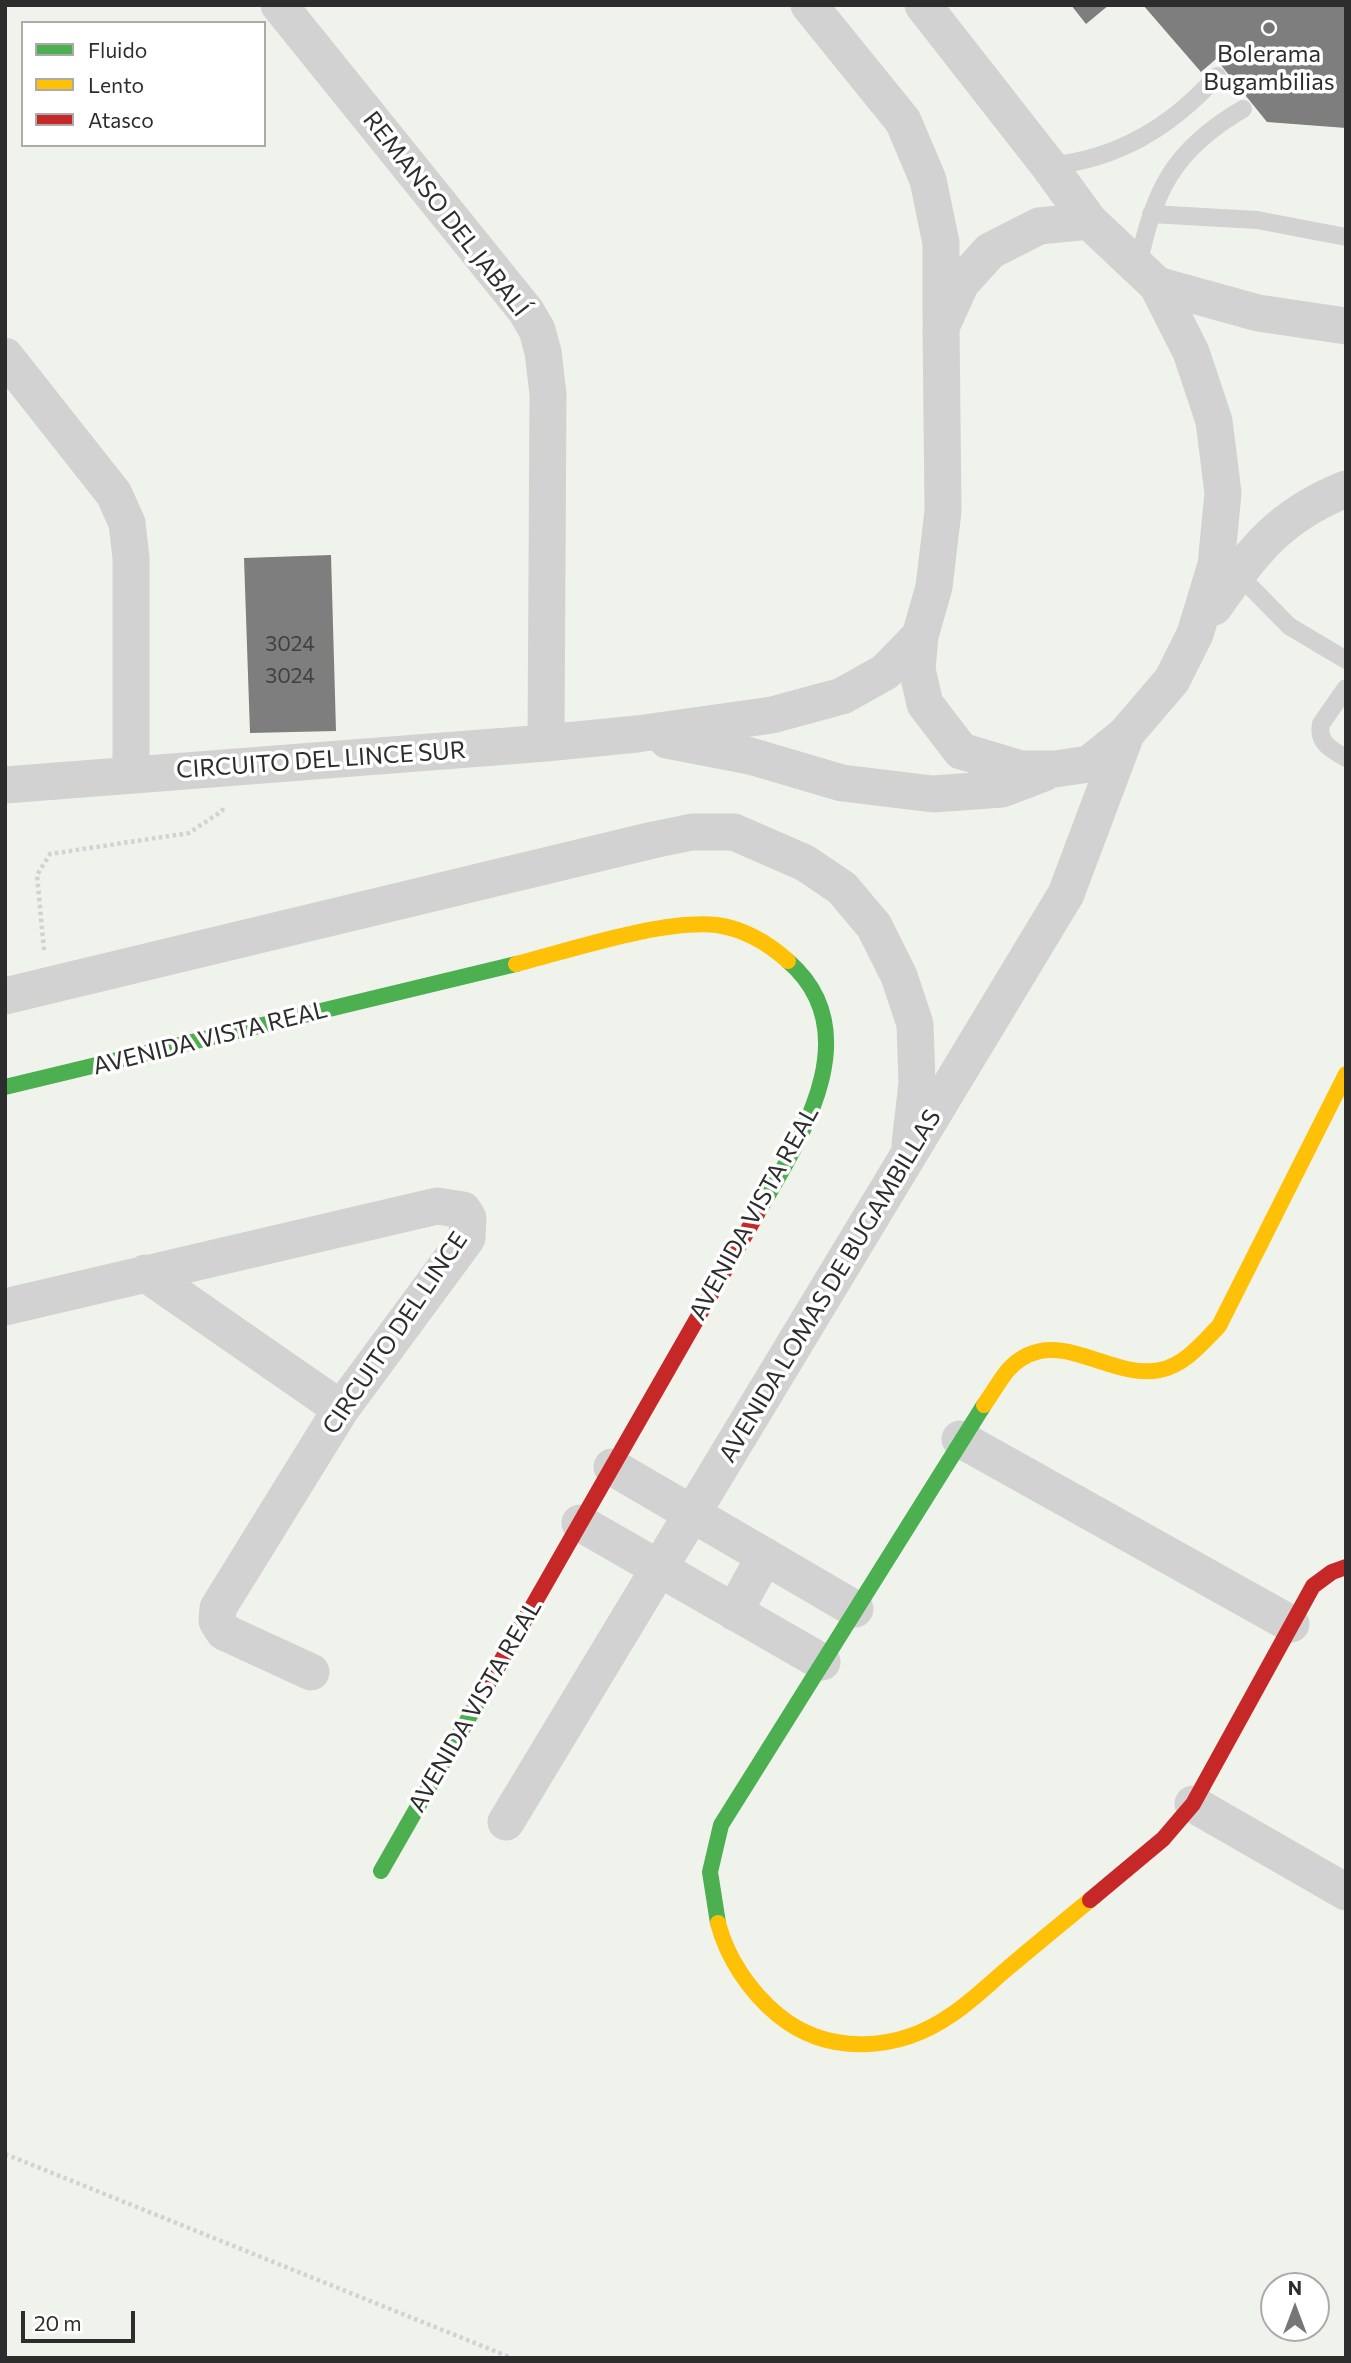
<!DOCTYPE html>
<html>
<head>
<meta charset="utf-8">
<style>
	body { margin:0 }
	#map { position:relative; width:1351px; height:2363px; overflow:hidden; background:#fff; font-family:Commissioner,sans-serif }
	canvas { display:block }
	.frame { position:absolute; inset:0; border:7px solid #2d2d2d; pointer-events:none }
	.legend { position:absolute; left:21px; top:21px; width:245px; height:126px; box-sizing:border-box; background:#fff; border:2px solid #ababab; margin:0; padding:9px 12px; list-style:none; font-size:21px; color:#2d2d2d }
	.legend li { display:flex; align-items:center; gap:14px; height:35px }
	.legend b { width:35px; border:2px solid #ababab }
	.north { position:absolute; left:1260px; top:2272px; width:70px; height:70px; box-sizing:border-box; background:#fff; border:2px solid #ababab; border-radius:50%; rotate:0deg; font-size:19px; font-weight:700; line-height:28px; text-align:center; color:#2d2d2d }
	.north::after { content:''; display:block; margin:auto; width:24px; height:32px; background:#767676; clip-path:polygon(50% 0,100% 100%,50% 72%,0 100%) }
	.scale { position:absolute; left:21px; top:2311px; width:114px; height:32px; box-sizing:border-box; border:4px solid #2d2d2d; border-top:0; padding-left:9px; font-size:21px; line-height:24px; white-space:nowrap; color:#2d2d2d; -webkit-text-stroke:5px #fff; paint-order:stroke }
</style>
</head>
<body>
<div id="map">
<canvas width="1351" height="2363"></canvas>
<div class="frame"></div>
<ul class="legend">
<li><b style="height:9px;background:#4caf50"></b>Fluido</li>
<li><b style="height:9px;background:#ffc107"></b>Lento</li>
<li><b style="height:9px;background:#c62828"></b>Atasco</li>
</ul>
<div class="north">N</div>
<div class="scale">20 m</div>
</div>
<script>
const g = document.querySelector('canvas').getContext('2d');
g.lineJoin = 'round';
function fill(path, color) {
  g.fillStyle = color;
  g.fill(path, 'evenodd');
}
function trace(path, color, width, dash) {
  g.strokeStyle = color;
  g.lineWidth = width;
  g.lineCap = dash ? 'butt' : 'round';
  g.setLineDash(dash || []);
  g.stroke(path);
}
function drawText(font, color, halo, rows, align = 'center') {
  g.font = font + ' Commissioner,sans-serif';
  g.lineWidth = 7;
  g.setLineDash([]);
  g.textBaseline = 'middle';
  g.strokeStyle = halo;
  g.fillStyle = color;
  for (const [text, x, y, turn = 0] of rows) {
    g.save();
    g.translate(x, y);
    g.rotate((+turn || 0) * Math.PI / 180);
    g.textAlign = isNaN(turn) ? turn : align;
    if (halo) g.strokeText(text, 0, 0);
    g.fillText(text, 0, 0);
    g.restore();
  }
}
fill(new Path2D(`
	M5 5H1346V2358H5ZM23 23H264V145H23ZM1274 2286H1316V2328H1274Z`), '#eff3ec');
fill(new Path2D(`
	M1071 5H1109L1086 24Z
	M1143 5H1346V128L1267 122 1216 59 1201 72Z
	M331 555 336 731 250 733 244 558Z`), '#7e7e7e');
trace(new Path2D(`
	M44 950 37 875 50 854 189 833 222 811 223 807
	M5 2154 512 2358`), '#d2d2d2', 4.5, [3.5, 3.5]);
trace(new Path2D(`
	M1049 166C1118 159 1171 127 1217 76
	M1151 214 1257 220 1346 237
	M1138 268C1152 192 1174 149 1243 109
	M1237 573 1289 626 1346 660
	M1346 688 1321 724C1317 743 1332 750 1346 758`), '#d2d2d2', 18);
trace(new Path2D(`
	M279 5 526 311 537 330 543 352 548 394 546 743
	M809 5 903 121 928 180 941 243V318
	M923 5 1049 166 1089 221 1157 285 1191 352 1214 421 1223 493 1216 565 1195 634 1172 680 1125 735 1089 764 1055 769H1021L961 751 925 704 917 669 920 636 934 587 943 511 941 327 961 283 990 251 1039 226 1089 221
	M1157 285 1258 313 1346 326
	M5 356 114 494 127 523 131 558V775
	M1214 607C1253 551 1280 515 1346 489
	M667 740 750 756 842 783 933 794 1002 789 1044 773
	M5 785 546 743 637 734 772 715 842 696 885 672 920 636
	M5 996 653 840 692 832H734L805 863 842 888 874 926 899 976 915 1024 917 1083 910 1144
	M145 1273 341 1409
	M5 1307 437 1206 463 1210 468 1218 467 1238 341 1409 218 1608 217 1621 224 1632 311 1672
	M960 1439 1291 1624
	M612 1467 855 1609
	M580 1523 822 1662
	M734 1612 765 1556
	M1193 1804 1346 1892
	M506 1822 1066 894 1125 737`), '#d2d2d2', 37);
trace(new Path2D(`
	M5 1087 516 964
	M757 1214C799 1141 871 1033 788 961
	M381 1871 484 1691
	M718 1923 710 1872 721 1825 984 1405`), '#4caf50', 16);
trace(new Path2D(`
	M516 964C571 950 663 919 717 925 744 929 768 943 788 961
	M984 1405C992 1394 999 1381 1008 1370 1054 1320 1109 1381 1160 1370 1185 1365 1202 1343 1219 1326L1346 1074
	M718 1923C727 1958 750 1992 778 2015 828 2056 898 2052 951 2015 971 2002 989 1984 1008 1968 1035 1945 1062 1923 1090 1900`), '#ffc107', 16);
trace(new Path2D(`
	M484 1691 757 1214
	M1090 1900 1163 1839 1193 1804 1313 1586 1332 1572 1346 1567`), '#c62828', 16);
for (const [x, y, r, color] of [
	[1269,28,7,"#767676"]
]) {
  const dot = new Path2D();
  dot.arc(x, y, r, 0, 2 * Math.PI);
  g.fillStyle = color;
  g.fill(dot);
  trace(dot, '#fff', 2.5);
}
drawText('21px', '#414141', null, [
	["3024",290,644],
	["3024",290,676]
]);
drawText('24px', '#2d2d2d', '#fff', [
	["Bolerama",1269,54],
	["Bugambilias",1269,82]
]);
drawText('24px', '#2d2d2d', '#fff', [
	["REMANSO DEL JABALÍ",446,214,52],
	["CIRCUITO DEL LINCE SUR",321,760,-4],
	["AVENIDA VISTA REAL",210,1038,-14],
	["AVENIDA VISTA REAL",754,1213,-61],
	["AVENIDA LOMAS DE BUGAMBILLAS",830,1286,-59],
	["CIRCUITO DEL LINCE",395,1333,-56],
	["AVENIDA VISTA REAL",475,1706,-60]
]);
</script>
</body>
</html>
